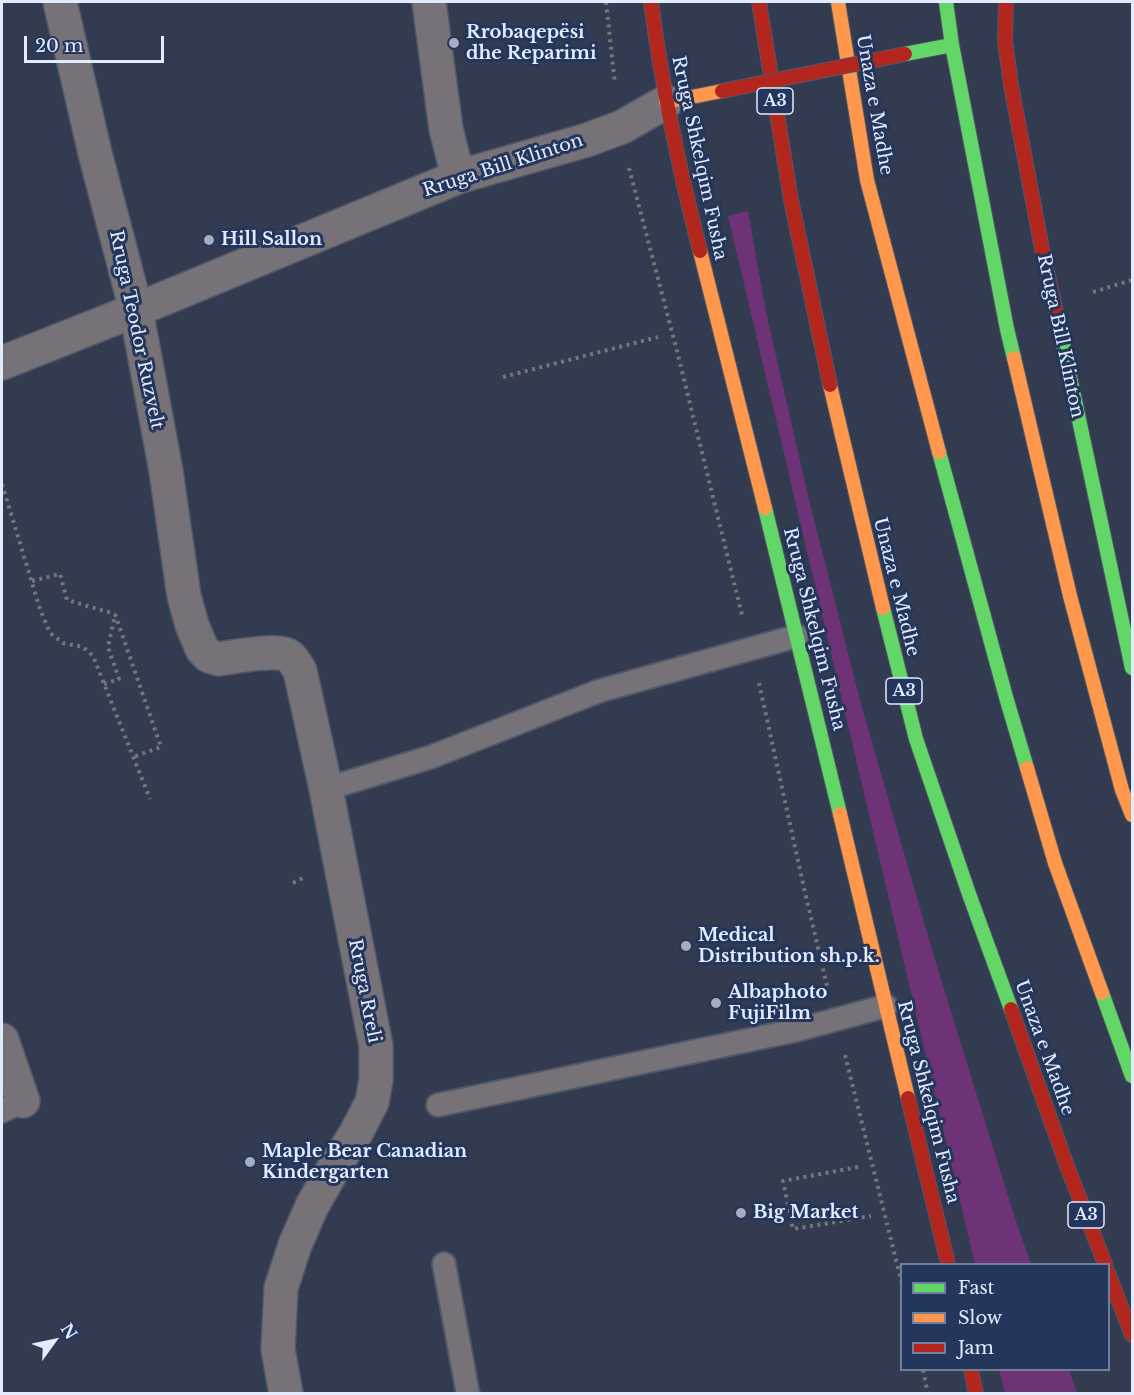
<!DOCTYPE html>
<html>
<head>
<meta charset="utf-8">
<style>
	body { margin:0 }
	#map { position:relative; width:1134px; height:1395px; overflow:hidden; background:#323b4f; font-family:"Libre Baskerville",serif }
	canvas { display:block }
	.frame { position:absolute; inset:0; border:3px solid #e2ecff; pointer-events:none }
	.legend { position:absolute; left:900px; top:1263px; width:210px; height:108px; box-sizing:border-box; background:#25365c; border:2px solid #717f9d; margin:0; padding:8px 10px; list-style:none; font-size:18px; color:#e2ecff }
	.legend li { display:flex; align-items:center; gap:12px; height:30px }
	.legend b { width:30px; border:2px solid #717f9d }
	.north { position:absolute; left:24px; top:1311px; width:60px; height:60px; -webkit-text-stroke:4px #25365c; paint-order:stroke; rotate:57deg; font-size:16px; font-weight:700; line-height:24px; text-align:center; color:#e2ecff }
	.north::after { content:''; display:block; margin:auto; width:21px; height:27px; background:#e2ecff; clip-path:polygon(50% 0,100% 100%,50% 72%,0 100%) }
	.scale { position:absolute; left:24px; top:36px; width:140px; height:27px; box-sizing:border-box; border:3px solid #e2ecff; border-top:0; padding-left:8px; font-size:18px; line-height:21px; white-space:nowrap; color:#e2ecff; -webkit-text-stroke:4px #25365c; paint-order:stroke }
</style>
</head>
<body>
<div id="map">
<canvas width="1134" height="1395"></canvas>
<div class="frame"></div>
<ul class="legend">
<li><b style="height:8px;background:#63d668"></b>Fast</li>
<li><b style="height:8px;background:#ff974d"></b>Slow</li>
<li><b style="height:8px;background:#b3261e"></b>Jam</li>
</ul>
<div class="north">N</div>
<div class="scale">20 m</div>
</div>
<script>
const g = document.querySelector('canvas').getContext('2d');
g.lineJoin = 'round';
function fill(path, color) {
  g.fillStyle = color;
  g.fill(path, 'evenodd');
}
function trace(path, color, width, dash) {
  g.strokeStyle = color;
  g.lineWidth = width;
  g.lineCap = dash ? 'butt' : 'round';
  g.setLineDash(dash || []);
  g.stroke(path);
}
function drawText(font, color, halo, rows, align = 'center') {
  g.font = font + ' "Libre Baskerville",serif';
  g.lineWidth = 6;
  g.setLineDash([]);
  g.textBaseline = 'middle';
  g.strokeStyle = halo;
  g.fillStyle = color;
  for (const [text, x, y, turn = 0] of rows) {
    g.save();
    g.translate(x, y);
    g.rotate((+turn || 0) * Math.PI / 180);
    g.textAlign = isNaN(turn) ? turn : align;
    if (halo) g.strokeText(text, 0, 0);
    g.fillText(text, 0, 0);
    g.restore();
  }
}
fill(new Path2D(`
	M748 211 766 312 809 500 862 708 933 953 1013 1212 1031 1264H975L728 216Z
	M999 1370H1069L1077 1393H1005Z`), '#6e3377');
const lane = new Path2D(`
	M326 789 431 757 599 691 797 636
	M438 1105 797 1030 886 1006
	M2 1111 23 1101
	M444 1264 468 1394`);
const street = new Path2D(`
	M60 2 95 153 136 310 166 471 184 596 192 625 202 649 209 656 219 659C233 657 279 648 289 656 294 660 297 666 300 671L326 789 376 1046V1080L372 1102 356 1133 332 1171 312 1206 295 1245 281 1288 278 1349 286 1394
	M429 2 446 129 458 177
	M2 363 136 310 458 177 587 140 622 127 666 102
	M2 1040 23 1101`);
const fast = new Path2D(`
	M946 2 952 45 1007 329 1014 358
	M905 54 952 45
	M1059 326 1132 668
	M939 452 1006 697 1027 768
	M765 508 840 814
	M883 608 916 739 969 894 1011 1009
	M1102 993 1132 1076`);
const slow = new Path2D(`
	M838 2 867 180 939 452
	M666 102 722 91
	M700 251 765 508
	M1014 358 1070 596 1122 790 1132 815
	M830 385 883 608
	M1027 768 1055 863 1102 993
	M840 814 908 1098`);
const jam = new Path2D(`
	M651 2C662 86 679 169 700 251
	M759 2 791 200 830 385
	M1006 2 1005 41 1011 85 1042 249 1059 326
	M1011 1009 1067 1166 1105 1264
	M908 1098 948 1264
	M1108 1273 1132 1335
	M971 1370 976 1394`);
trace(lane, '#515869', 26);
trace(street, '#515869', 36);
trace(fast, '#515869', 16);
trace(slow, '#515869', 16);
trace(jam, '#515869', 16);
trace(new Path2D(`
	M606 2 615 84
	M629 168 678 355 742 615
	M1093 292 1132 280
	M503 377 658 337
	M2 484 40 609 50 633 63 643 83 647 93 656 150 799
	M32 581 60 574 67 600 115 614
	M115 614 161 747 133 757
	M759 683 804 888 827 986
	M104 684 119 679 108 647 115 615
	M293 883 303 878
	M845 1055 902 1284
	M858 1167 783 1181 793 1229 871 1216
	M923 1370 928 1394`), '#76757a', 4, [3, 4.5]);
trace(lane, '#777278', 22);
trace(street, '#777278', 33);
trace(fast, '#63d668', 14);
trace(slow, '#ff974d', 14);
trace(jam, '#b3261e', 14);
const jamBridge = new Path2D(`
	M722 91 905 54`);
trace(jamBridge, '#515869', 16, []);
trace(jamBridge, '#b3261e', 14);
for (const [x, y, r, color] of [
	[454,43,6,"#a4aec1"],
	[209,240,6,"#a4aec1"],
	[686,946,6,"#a4aec1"],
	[716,1003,6,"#a4aec1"],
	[250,1162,6,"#a4aec1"],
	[741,1213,6,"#a4aec1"]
]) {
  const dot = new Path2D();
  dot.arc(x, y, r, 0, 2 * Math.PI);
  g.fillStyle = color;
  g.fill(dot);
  trace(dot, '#25365c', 2);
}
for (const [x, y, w] of [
	[775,101,36],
	[904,691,36],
	[1086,1215,36]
]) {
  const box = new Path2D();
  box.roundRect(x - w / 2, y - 13, w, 26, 4.5);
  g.fillStyle = '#25365c';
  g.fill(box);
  trace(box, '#e2ecff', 1.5);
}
drawText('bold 16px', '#e2ecff', null, [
	["A3",775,101],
	["A3",904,691],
	["A3",1086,1215]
]);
drawText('bold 18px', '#e2ecff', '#25365c', [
	["Rrobaqepësi",466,33],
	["dhe Reparimi",466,54],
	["Hill Sallon",221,240],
	["Medical",698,936],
	["Distribution sh.p.k.",698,957],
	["Albaphoto",728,993],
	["FujiFilm",728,1014],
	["Maple Bear Canadian",262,1152],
	["Kindergarten",262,1173],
	["Big Market",753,1213]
], 'left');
drawText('18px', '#e2ecff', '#25365c', [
	["Unaza e Madhe",874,105,80],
	["Rruga Shkelqim Fusha",699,158,78],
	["Rruga Bill Klinton",503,166,-18],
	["Rruga Teodor Ruzvelt",136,330,78],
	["Rruga Bill Klinton",1060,336,78],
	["Unaza e Madhe",896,587,76],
	["Rruga Shkelqim Fusha",814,629,76],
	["Rruga Rreli",364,991,79],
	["Unaza e Madhe",1044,1048,70],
	["Rruga Shkelqim Fusha",928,1102,76]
]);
</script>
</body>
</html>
